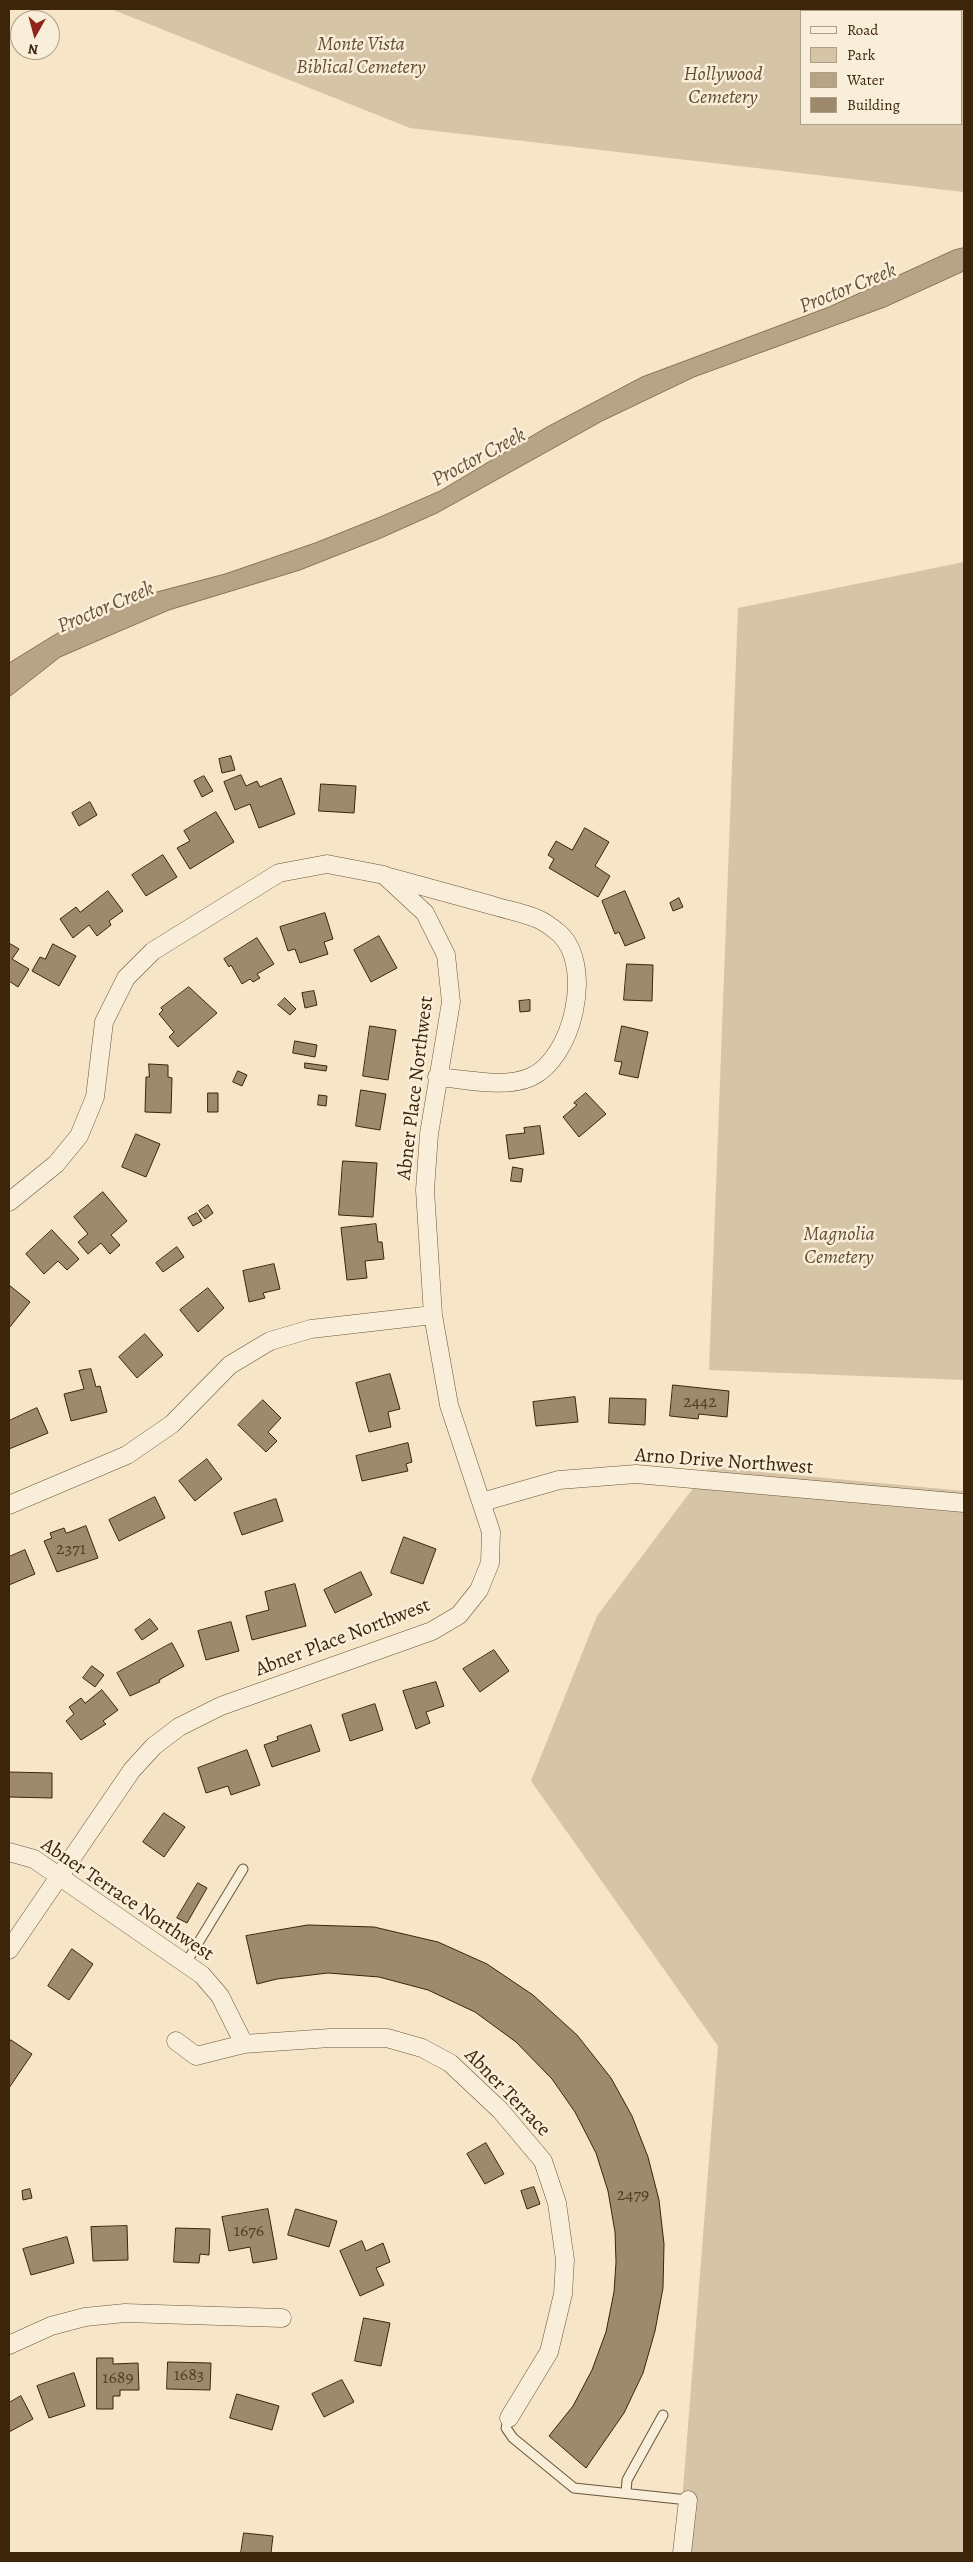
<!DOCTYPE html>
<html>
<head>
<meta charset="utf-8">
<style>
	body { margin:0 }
	#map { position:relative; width:973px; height:2562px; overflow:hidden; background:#f6e5c6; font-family:Alegreya,serif }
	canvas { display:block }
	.frame { position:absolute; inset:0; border:10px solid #3c2509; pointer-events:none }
	.legend { position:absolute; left:800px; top:10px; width:162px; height:115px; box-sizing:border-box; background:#f9eeda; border:1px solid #ad9e86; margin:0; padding:6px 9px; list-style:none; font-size:15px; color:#3c2509 }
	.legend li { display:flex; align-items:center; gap:10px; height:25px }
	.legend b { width:25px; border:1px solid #ad9e86 }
	.north { position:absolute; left:10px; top:10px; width:50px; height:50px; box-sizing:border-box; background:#f9eeda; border:1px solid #ad9e86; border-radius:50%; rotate:187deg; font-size:14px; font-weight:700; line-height:20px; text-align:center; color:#3c2509 }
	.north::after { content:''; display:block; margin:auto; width:18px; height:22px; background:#8f2418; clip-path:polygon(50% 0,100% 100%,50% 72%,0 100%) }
</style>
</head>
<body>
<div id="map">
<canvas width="973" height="2562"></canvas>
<div class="frame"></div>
<ul class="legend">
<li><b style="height:6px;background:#f9eeda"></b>Road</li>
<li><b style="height:14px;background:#d6c4a6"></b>Park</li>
<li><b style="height:14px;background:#b7a486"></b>Water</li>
<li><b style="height:14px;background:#9d896b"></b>Building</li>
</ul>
<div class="north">N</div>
</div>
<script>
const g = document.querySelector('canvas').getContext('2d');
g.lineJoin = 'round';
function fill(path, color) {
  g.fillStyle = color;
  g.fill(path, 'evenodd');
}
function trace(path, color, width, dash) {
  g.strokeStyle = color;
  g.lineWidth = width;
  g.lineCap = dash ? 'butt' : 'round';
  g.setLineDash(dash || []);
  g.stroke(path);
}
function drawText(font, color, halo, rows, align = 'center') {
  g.font = font + ' Alegreya,serif';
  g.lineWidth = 5;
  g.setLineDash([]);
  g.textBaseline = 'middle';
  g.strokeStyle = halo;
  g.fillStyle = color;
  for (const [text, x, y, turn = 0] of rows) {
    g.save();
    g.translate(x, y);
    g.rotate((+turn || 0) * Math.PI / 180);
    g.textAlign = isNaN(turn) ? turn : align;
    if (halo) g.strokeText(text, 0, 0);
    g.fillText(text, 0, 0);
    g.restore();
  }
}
fill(new Path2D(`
	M111 9H964V192L410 128ZM802 11H962V124H802Z
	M964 562V1380L709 1370 738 608Z
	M709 1467 964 1491V2553H678L718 2046 531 1781 597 1616Z`), '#d6c4a6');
const water = new Path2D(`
	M964 248V271L885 307 694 377 602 421 437 513 381 538 300 570 169 610 120 631 60 657 9 697V663L56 634 108 610 153 593 225 574 315 543 380 517 440 491 547 427 642 377 829 307 954 250Z`);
fill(water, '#b7a486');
trace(water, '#867154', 1);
const building = new Path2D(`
	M231 756 235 770 222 773 219 759Z
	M241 775 246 786 257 781 260 787 281 778 295 814 259 828 250 804 235 810 224 782Z
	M204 776 213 791 202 797 194 781Z
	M321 784 356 786 354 813 319 811Z
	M90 802 97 815 79 826 72 813Z
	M216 812 234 842 190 869 177 848 190 841 184 831Z
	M585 828 609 842 595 866 610 876 598 897 549 868 554 859 548 855 556 841 572 850Z
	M163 855 177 877 146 896 132 875Z
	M108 891 123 911 109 921 111 925 97 936 89 925 73 938 60 919 76 907 80 912Z
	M625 891 645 938 625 946 619 932 615 934 602 901Z
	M679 898 683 907 673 911 670 903Z
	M325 913 333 939 324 942 328 954 300 963 295 949 288 951 280 927Z
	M379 936 397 968 371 982 354 950Z
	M257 938 274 964 257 974 260 978 253 982 250 979 242 984 231 965 229 967 224 959Z
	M9 943 19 949 12 959 29 969 18 987 9 981Z
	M53 944 76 956 59 986 32 971 40 957 45 959Z
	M627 964 653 965 652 1001 624 1000Z
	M189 987 217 1013 178 1047 169 1037 174 1032 159 1014 163 1010 161 1008Z
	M314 991 317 1005 305 1008 302 993Z
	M285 998 296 1009 290 1015 278 1005Z
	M530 1000V1011L520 1012 519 1001Z
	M370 1026 396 1030 388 1080 363 1076Z
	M622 1026 648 1032 638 1078 619 1074 622 1062 615 1061Z
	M295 1041 317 1045 315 1057 293 1053Z
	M305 1063 327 1066 326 1071 305 1068Z
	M149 1064 168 1065V1077L172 1078 171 1113 145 1112 146 1077H149Z
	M238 1071 247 1075 242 1086 233 1082Z
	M361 1090 386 1094 380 1130 356 1126Z
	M208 1093H218V1112H208Z
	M586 1093 606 1114 579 1137 563 1117 577 1105 574 1103Z
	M319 1095 327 1096 326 1106 318 1105Z
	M540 1126 544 1154 509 1159 506 1135 525 1133 524 1128Z
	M136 1134 160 1144 146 1177 122 1167Z
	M343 1161 377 1163 373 1217 339 1215Z
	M513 1167 523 1169 521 1182 511 1181Z
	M103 1192 127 1221 111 1235 120 1245 110 1254 101 1243 88 1254 78 1242 88 1234 74 1217Z
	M208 1205 213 1213 205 1219 199 1211Z
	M197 1213 202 1221 193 1226 188 1218Z
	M376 1224 378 1242H382L384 1259 365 1261 367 1278 347 1280 341 1228Z
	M52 1230 79 1259 67 1270 58 1261 44 1274 26 1254Z
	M177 1247 184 1257 163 1272 156 1263Z
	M274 1264 280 1289 263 1293 265 1298 249 1302 243 1271Z
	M9 1285 30 1302 9 1328Z
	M208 1288 224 1308 198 1332 180 1310Z
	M145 1334 163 1355 137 1378 119 1357Z
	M91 1369 96 1387 100 1386 107 1412 71 1421 64 1394 84 1389 79 1371Z
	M390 1374 400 1409 388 1412 391 1427 369 1432 356 1383Z
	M673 1385 729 1391 727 1417 699 1414 698 1419 670 1416Z
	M575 1397 578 1422 536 1426 533 1402Z
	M610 1398 646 1399 645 1425 609 1423Z
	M263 1400 281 1418 268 1432 277 1441 266 1452 238 1425Z
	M37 1408 48 1433 9 1449V1421Z
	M408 1443 412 1462 406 1464 408 1471 362 1481 356 1456Z
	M207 1459 222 1479 195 1501 179 1481Z
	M155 1497 165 1518 119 1541 109 1520Z
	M276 1499 283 1521 242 1535 234 1513Z
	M86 1526 98 1558 57 1572 44 1541 52 1538 50 1533 64 1528 66 1533Z
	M404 1537 436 1549 423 1584 391 1573Z
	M25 1550 35 1574 9 1585V1557Z
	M361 1572 372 1595 335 1613 324 1590Z
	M295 1584 306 1626 252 1640 246 1616 269 1610 265 1592Z
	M150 1619 158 1629 142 1640 135 1630Z
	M231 1622 239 1651 206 1660 198 1631Z
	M172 1643 184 1666 159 1680 160 1682 130 1696 117 1673Z
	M494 1650 509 1671 480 1692 463 1669Z
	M92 1666 104 1675 95 1687 83 1678Z
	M436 1682 444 1706 426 1712 430 1723 416 1729 403 1691Z
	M102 1690 118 1710 103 1721 106 1724 81 1740 66 1721 74 1714 69 1707 81 1698 85 1703Z
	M375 1704 383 1730 350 1741 342 1715Z
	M311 1725 320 1751 272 1767 264 1745 278 1740 277 1737Z
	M247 1750 260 1785 231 1795 228 1786 206 1793 198 1768Z
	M9 1772 52 1773V1798L9 1797Z
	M164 1813 185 1827 164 1857 143 1842Z
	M198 1883 207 1888 187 1923 177 1918Z
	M308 1925 374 1927 438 1942 487 1964 533 1995 577 2035 611 2078 632 2116 648 2157 659 2200 664 2244 663 2288 655 2331 643 2373 624 2413 586 2468 549 2436 573 2406 592 2370 606 2332 614 2292 616 2262 615 2232 608 2191 596 2153 575 2112 552 2079 516 2042 475 2012 428 1990 379 1977 328 1973 277 1979 257 1984 246 1936Z
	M72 1949 93 1964 69 2000 48 1986Z
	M11 2040 32 2054 9 2088V2044Z
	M486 2143 504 2174 485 2184 467 2154Z
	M534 2187 540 2204 527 2209 521 2191Z
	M30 2189 32 2198 23 2200 22 2191Z
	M268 2209 277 2259 253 2263 250 2247 229 2251 222 2217Z
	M296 2209 337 2221 329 2247 288 2235Z
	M127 2226 128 2260 93 2261 91 2227Z
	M176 2228 210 2229 209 2255 200 2254 199 2263 174 2262Z
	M67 2237 74 2263 31 2275 23 2249Z
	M362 2241 366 2251 383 2243 390 2262 376 2268 384 2285 360 2296 340 2251Z
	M364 2318 390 2323 381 2366 355 2361Z
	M97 2358H113V2364L138 2363 139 2390H120V2396H113V2409H97Z
	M168 2362 211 2363 210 2390 167 2389Z
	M74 2373 85 2406 49 2418 37 2386Z
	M342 2380 354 2402 324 2417 312 2394Z
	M237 2394 279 2406 272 2430 230 2418Z
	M21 2396 33 2419 9 2432V2403Z
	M244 2533 273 2536 271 2553H241Z`);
fill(building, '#9d896b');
trace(building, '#3c2509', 1);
const lane = new Path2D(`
	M186 1963 243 1869
	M509 2418 506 2428 513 2438 574 2488 688 2500
	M626 2492 627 2480 663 2415`);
const street = new Path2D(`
	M389 877C423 886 457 896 491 905 507 910 524 913 538 919 545 922 554 929 560 934 594 967 573 1058 531 1077 504 1089 466 1079 437 1077
	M9 1202 56 1164 79 1136 95 1097 104 1022 126 978 153 951 279 873 327 864 384 875 425 913 446 955 451 1002 429 1134 425 1190 433 1315 449 1405 491 1532 490 1563 479 1590 459 1615 432 1631 221 1706 179 1727 154 1746 132 1770 9 1950
	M482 1502 559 1480 636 1474 964 1503
	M9 1505 127 1455 172 1424 230 1365 270 1341 311 1329 433 1315
	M9 1852 34 1859 202 1975 220 1996 244 2044
	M176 2041 196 2056 244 2044 330 2038H387L422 2048 450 2063 500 2110 543 2161 557 2203 565 2260 563 2294 549 2352 509 2418
	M9 2345 51 2326 85 2317 125 2313 282 2318
	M682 2553 688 2500`);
trace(lane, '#6a5538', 11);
trace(street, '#6a5538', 19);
trace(lane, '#f9eeda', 9);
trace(street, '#f9eeda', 18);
drawText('18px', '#543e22', null, [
	["2442",700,1403],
	["2371",71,1550],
	["2479",633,2196],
	["1676",249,2232],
	["1683",189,2376],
	["1689",118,2379]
]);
drawText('italic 20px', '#624d30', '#f9eeda', [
	["Monte Vista",361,45],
	["Biblical Cemetery",361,68],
	["Hollywood",723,75],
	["Cemetery",723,98],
	["Magnolia",839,1235],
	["Cemetery",839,1258]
]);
drawText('20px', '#3c2509', '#f9eeda', [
	["Abner Place Northwest",416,1088,-83],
	["Arno Drive Northwest",724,1462,4],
	["Abner Place Northwest",343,1638,-21],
	["Abner Terrace Northwest",127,1900,34],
	["Abner Terrace",507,2093,46]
]);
drawText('italic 21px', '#675135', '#f9eeda', [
	["Proctor Creek",848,289,-22],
	["Proctor Creek",479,458,-28],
	["Proctor Creek",106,608,-23]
]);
</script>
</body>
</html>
